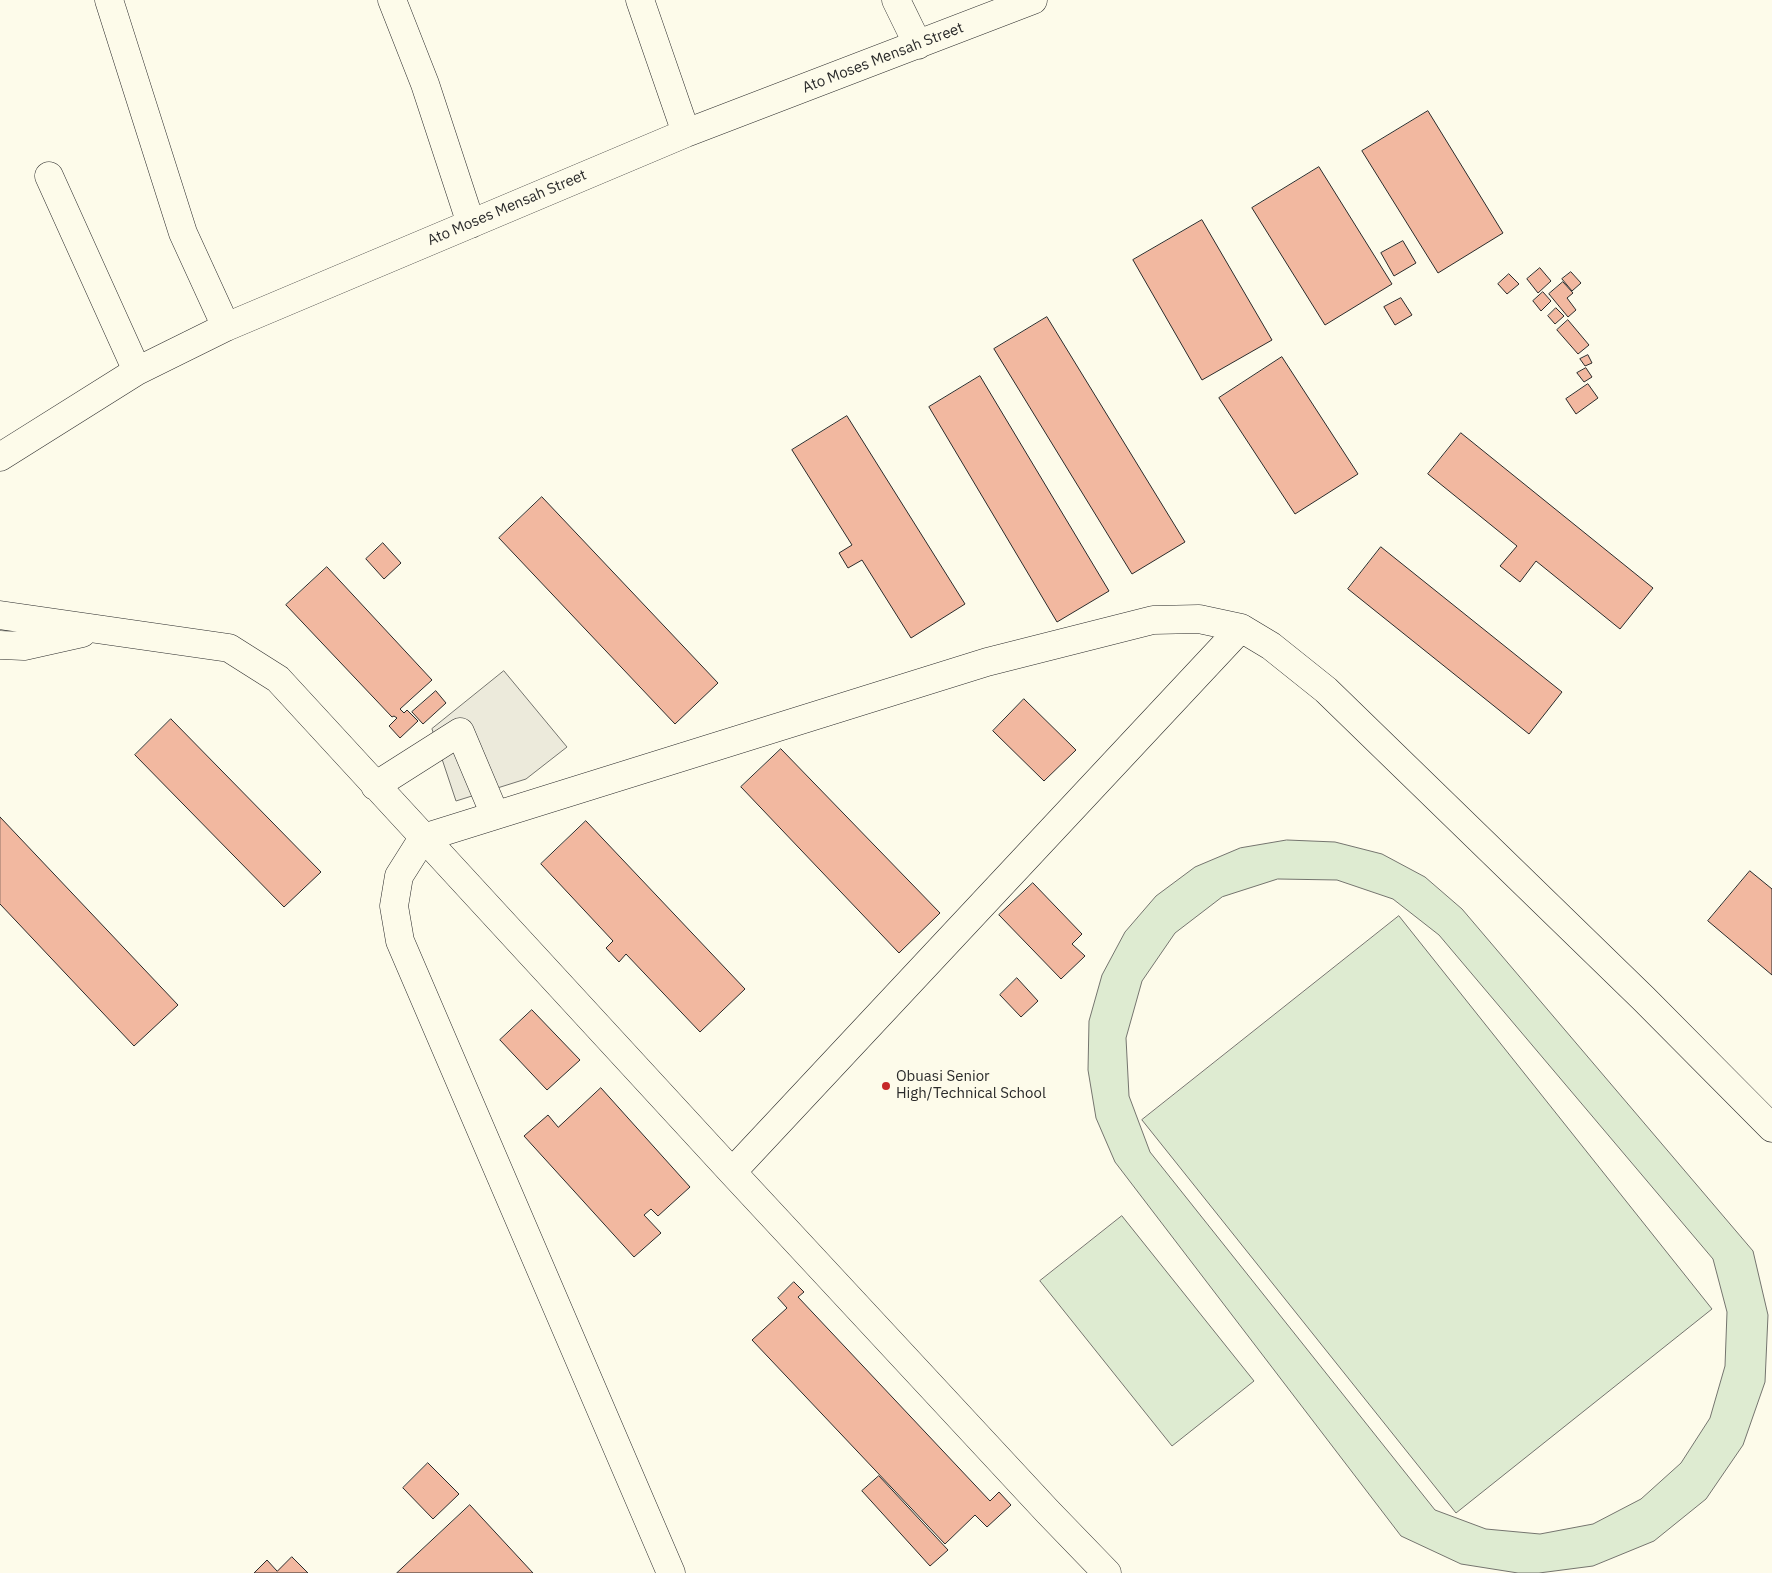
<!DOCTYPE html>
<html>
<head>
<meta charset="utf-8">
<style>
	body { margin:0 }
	canvas { display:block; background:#fdfbea }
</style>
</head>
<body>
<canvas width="1772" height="1573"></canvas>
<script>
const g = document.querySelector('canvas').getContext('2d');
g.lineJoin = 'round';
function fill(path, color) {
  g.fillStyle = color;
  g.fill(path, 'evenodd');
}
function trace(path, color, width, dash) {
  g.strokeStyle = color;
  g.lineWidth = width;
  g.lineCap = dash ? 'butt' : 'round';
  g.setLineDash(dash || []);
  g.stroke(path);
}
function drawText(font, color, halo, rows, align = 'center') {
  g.font = font + ' "IBM Plex Sans",sans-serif';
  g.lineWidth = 4;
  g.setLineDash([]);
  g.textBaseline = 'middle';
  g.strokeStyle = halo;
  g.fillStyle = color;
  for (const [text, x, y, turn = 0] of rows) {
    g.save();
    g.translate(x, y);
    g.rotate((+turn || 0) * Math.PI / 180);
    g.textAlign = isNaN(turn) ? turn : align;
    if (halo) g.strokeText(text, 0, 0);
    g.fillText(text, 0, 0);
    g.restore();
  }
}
const green = new Path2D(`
	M1287 840 1335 842 1382 854 1425 877 1462 909 1753 1251 1768 1315 1765 1382 1743 1445 1706 1499 1654 1541 1593 1566 1539 1573H1518L1461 1564 1401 1536 1115 1162 1096 1118 1088 1070 1089 1021 1102 975 1125 932 1156 896 1195 867 1240 848ZM1278 879 1337 880 1393 899 1439 935 1713 1259 1727 1312 1725 1366 1710 1418 1681 1463 1641 1499 1593 1524 1540 1534 1486 1529 1435 1510 1150 1152 1129 1096 1126 1038 1142 981 1175 933 1222 897Z
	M1399 916 1712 1309 1456 1513 1142 1120Z
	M1122 1216 1254 1381 1172 1446 1040 1281Z`);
fill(green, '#deebd1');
trace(green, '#74746e', 1);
const parking = new Path2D(`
	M504 671 567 747 526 779 456 801 432 729Z`);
fill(parking, '#eceadb');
trace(parking, '#74746e', 1);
const building = new Path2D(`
	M1428 111 1503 233 1438 273 1362 151Z
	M1319 167 1392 284 1325 325 1252 208Z
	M1202 220 1272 340 1202 380 1133 260Z
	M1403 241 1416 263 1394 276 1381 253Z
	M1540 268 1551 281 1538 293 1527 279Z
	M1571 272 1581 283 1572 291 1562 279Z
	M1509 274 1519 284 1507 294 1498 284Z
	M1563 282 1573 293 1567 298 1576 310 1568 317 1549 294Z
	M1543 292 1551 301 1541 311 1533 301Z
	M1401 298 1412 315 1395 325 1384 307Z
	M1556 308 1564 316 1555 324 1548 316Z
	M1047 317 1185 542 1132 574 994 349Z
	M1568 320 1589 345 1578 354 1557 330Z
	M1588 355 1592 363 1585 366 1580 359Z
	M1282 357 1358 474 1295 514 1219 398Z
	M1586 368 1592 377 1584 382 1577 373Z
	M980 376 1109 591 1057 622 929 407Z
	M1588 384 1598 398 1576 414 1566 399Z
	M847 416 965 604 911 638 862 560 848 568 839 553 852 545 792 450Z
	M1461 433 1653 588 1620 629 1536 561 1520 582 1500 566 1517 546 1428 474Z
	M542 497 718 683 675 724 499 538Z
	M383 543 401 563 384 579 366 559Z
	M1381 547 1562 692 1529 734 1348 589Z
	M327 567 432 680 400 709 404 713 407 710 418 721 400 738 389 726 397 718 394 716 392 717 286 605Z
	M436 691 446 703 423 724 412 712Z
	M1024 699 1076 750 1044 781 993 731Z
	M171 719 321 872 284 907 135 755Z
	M781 749 940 913 899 953 741 787Z
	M0 817 178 1005 134 1046 0 904Z
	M586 821 745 989 700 1032 626 954 619 962 606 948 613 941 541 864Z
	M1750 871 1772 889V975L1708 921Z
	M1033 883 1082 934 1072 944 1085 956 1061 979 999 915Z
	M1017 978 1038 1001 1021 1017 1000 995Z
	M532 1010 580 1060 547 1090 500 1040Z
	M601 1088 690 1187 658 1216 651 1209 644 1215 661 1233 634 1257 524 1136 548 1115 558 1127Z
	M794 1282 804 1292 798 1297 990 1501 999 1492 1011 1505 987 1527 975 1515 945 1544 752 1340 787 1308 778 1298Z
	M428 1463 459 1494 433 1519 403 1488Z
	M879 1476 948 1550 930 1566 862 1491Z
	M470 1505 533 1573H397Z
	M292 1557 308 1573H254L267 1560 277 1571Z`);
fill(building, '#f2b8a0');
trace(building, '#2b2b2b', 1);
const minor = new Path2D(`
	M109 0 183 233 226 327
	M392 0 425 84 471 224
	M640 0 686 133
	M896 0 918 45
	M49 176 137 371
	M0 457 137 371 226 327 686 133 1033 0
	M0 615 229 648 278 679 732 1172 1048 1512 1107 1573
	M0 645 24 646 82 633
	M375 786 460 732 495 815
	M732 1172 1241 628
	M671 1573 400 941 394 906 399 876 423 838 987 662 1153 620 1199 619 1241 628 1271 646 1326 690 1644 999 1772 1128`);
trace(minor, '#2b2b2b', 29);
trace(minor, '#fdfbea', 28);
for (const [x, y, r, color] of [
	[886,1086,5,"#c62828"]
]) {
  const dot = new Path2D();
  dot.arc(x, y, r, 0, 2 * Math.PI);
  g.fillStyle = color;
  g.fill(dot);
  trace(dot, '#fdfbea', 2);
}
drawText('15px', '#2b2b2b', '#fdfbea', [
	["Ato Moses Mensah Street",883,58,-21],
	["Ato Moses Mensah Street",507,208,-23]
]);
drawText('15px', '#2b2b2b', '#fdfbea', [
	["Obuasi Senior",896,1077],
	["High/Technical School",896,1094]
], 'left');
</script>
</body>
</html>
